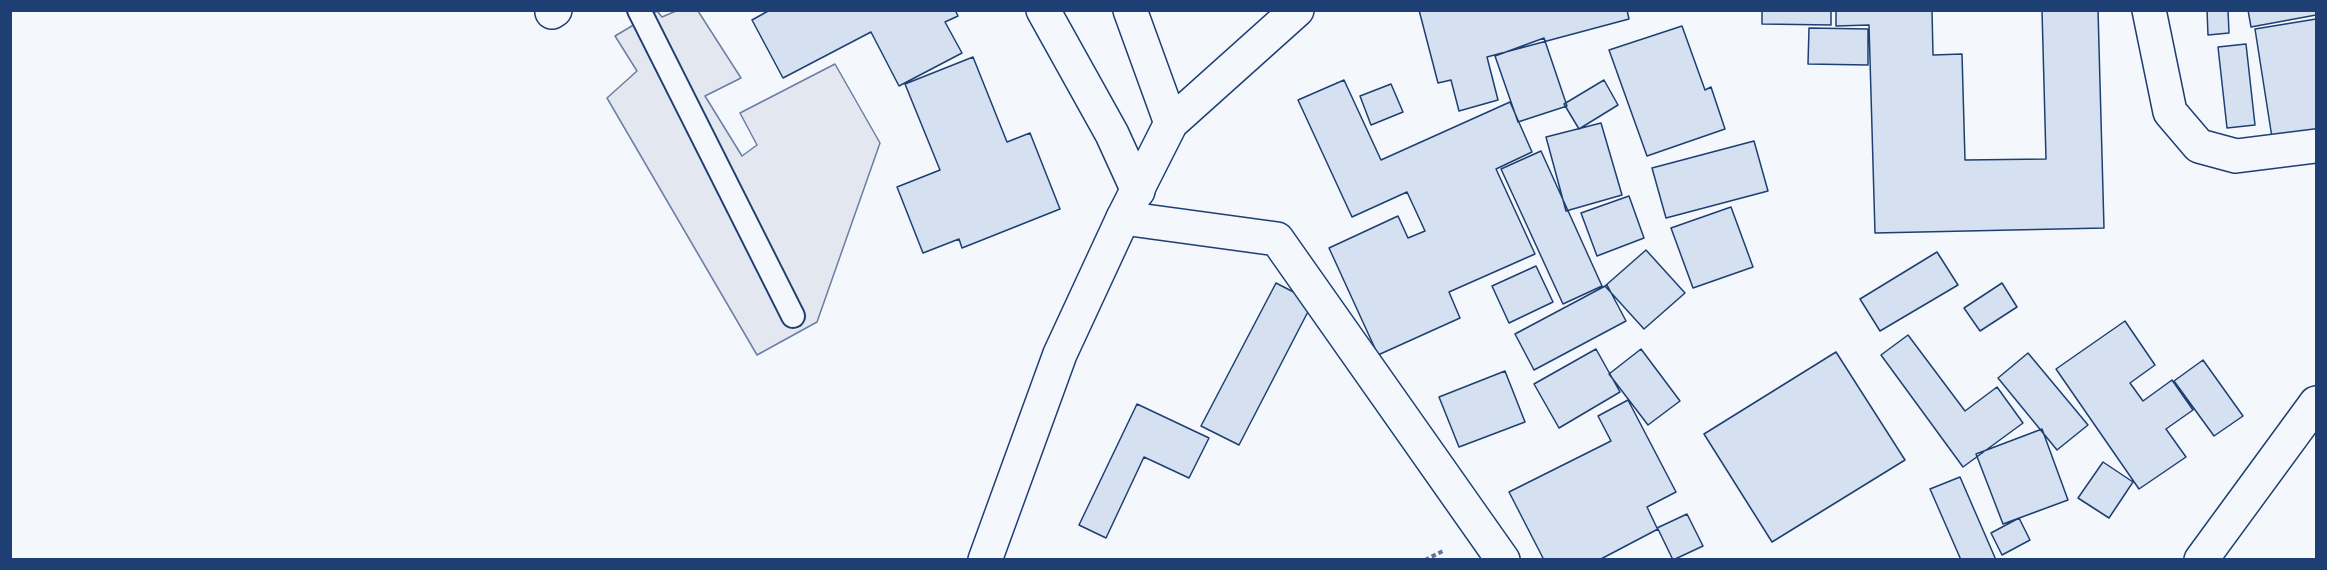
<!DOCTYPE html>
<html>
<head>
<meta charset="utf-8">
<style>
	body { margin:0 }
	#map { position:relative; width:2327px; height:570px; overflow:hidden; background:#f4f7fb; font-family:"PT Sans",sans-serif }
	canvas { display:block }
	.frame { position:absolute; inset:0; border:12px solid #1d3f73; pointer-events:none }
</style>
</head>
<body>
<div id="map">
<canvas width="2327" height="570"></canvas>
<div class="frame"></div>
</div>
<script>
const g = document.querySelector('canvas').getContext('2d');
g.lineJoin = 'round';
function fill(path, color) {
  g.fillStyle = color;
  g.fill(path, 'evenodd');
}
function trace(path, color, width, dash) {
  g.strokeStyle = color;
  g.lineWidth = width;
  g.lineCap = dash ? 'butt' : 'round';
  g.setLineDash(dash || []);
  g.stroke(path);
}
const parking = new Path2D(`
	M657 11 662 17 676 11H698L741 78 705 96 742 156 757 145 740 113 835 64 880 143 817 322 757 355 607 98 637 71 615 36Z`);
fill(parking, '#e3e8f0');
trace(parking, '#687fa3', 1.5);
const building = new Path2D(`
	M770 10H955L958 16 945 22 962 53 899 86 871 32 783 78 752 20Z
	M1419 10H1627L1629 19 1487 57 1498 100 1459 111 1451 80 1438 83Z
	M1762 10H1831V25L1762 24Z
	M1836 10H1932L1933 55 1962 54 1965 160 2046 159 2042 10H2098L2104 228 1875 233 1869 25 1836 26Z
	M2207 10H2228L2229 33 2208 35Z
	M2248 10H2316V15L2251 27Z
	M2316 19V138L2273 144 2255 29Z
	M1682 26 1705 90 1711 87 1725 129 1647 156 1609 50Z
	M1809 28 1868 29V65L1808 64Z
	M1544 38 1567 106 1518 122 1495 56Z
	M2246 44 2255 125 2227 128 2218 47Z
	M973 57 1007 142 1030 133 1060 209 962 248 959 239 923 253 897 187 940 170 905 84Z
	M1344 80 1381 160 1510 102 1532 152 1496 169 1535 254 1449 292 1460 318 1378 355 1329 248 1398 216 1408 238 1425 231 1407 192 1352 217 1298 100Z
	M1604 80 1618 105 1579 129 1564 104Z
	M1391 84 1403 112 1371 125 1360 96Z
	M1601 123 1622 195 1566 211 1546 137Z
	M1754 141 1768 191 1666 218 1652 168Z
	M1541 151 1602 286 1563 304 1501 169Z
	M1629 196 1644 238 1597 256 1581 213Z
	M1731 207 1753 267 1693 288 1671 228Z
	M1646 250 1685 293 1644 329 1605 286Z
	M1937 252 1958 285 1880 331 1860 299Z
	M1536 266 1553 302 1509 323 1492 286Z
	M1276 283 1313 302 1239 445 1201 426Z
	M2002 283 2017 307 1980 331 1964 308Z
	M1607 285 1626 321 1534 370 1515 334Z
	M2125 321 2155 365 2130 383 2143 401 2172 380 2193 410 2166 429 2186 457 2139 489 2056 369Z
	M1908 335 1965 411 1997 387 2023 423 1963 467 1881 355Z
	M1596 349 1620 392 1559 428 1534 384Z
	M1641 349 1680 401 1648 425 1609 374Z
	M1836 352 1905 460 1772 542 1704 434Z
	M2028 353 2088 425 2057 450 1998 378Z
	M2203 360 2243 416 2214 436 2174 381Z
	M1505 371 1525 422 1459 447 1439 397Z
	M1628 400 1676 492 1647 507 1657 528 1687 514 1703 546 1673 560 1658 529 1599 560H1544L1509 492 1611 441 1598 416Z
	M1137 404 1209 438 1189 478 1144 457 1106 538 1079 525Z
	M2042 429 2068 500 2003 524 1976 454Z
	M2103 462 2133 482 2109 518 2078 498Z
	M1960 477 1996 560H1961L1930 489Z
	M2019 518 2030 540 2002 555 1991 533Z`);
fill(building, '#d5e0f0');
trace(building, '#1d3f73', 1.5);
const lane = new Path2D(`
	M639 10 793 316`);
const street = new Path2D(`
	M1043 10 1112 134 1138 191
	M1130 10 1171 123
	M2149 10 2170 112 2199 146 2236 156 2316 146
	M552 12 555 10
	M1123 218 1277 239 1503 560
	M2201 560 2316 403`);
const secondary = new Path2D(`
	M985 560 1060 354 1123 218 1171 123 1297 10`);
trace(lane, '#1d3f73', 26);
trace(street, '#1d3f73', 36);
trace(secondary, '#1d3f73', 36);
trace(new Path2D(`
	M1425 560 1445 550`), '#5e769c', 4, [4.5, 3]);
trace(lane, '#f4f7fb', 22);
trace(street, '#f4f7fb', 33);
trace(secondary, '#f4f7fb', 33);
</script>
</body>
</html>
